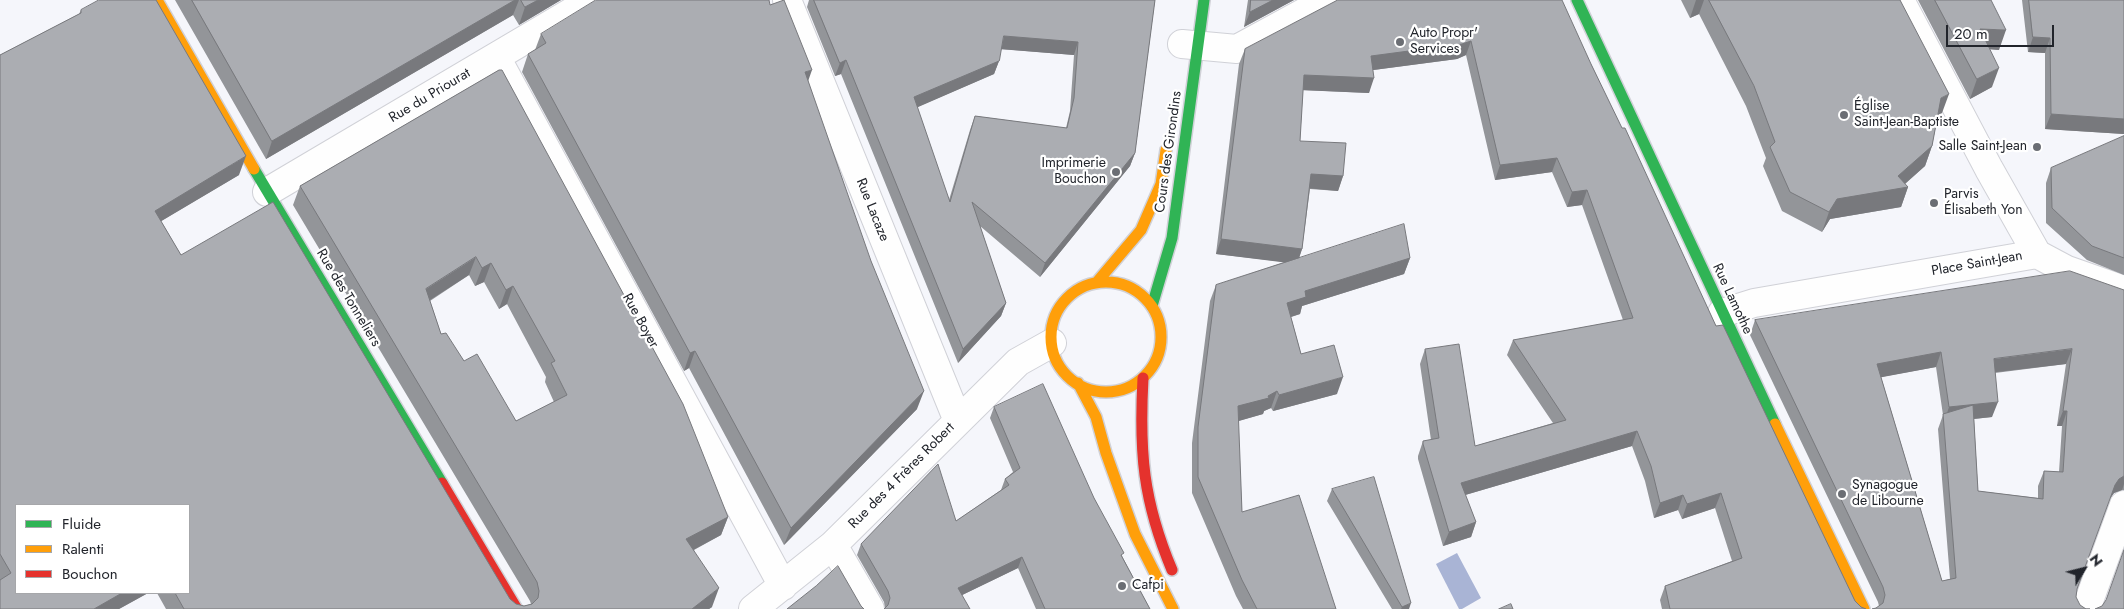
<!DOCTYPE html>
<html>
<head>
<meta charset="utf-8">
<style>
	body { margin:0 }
	#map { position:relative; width:2124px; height:609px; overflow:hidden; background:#f5f6fb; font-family:Jost,sans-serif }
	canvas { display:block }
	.legend { position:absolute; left:15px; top:504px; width:175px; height:90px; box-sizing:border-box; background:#fff; border:1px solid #a6a7aa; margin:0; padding:6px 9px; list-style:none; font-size:15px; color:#21242b }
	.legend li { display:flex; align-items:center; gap:10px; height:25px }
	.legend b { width:25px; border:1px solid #a6a7aa }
	.north { position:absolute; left:2059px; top:544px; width:50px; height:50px; -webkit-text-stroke:4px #fff; paint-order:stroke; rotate:54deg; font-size:14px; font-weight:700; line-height:20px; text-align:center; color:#21242b }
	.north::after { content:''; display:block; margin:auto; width:18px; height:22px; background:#21242b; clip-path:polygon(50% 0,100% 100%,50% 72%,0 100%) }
	.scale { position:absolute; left:1946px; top:25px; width:108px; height:22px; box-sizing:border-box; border:2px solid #21242b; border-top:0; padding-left:6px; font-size:15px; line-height:18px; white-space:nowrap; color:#21242b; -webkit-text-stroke:4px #fff; paint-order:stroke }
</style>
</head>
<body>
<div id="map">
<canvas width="2124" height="609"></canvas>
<ul class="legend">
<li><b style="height:6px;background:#30b455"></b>Fluide</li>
<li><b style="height:6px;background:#ff9f0a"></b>Ralenti</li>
<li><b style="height:6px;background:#e5322d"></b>Bouchon</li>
</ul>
<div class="north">N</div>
<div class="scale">20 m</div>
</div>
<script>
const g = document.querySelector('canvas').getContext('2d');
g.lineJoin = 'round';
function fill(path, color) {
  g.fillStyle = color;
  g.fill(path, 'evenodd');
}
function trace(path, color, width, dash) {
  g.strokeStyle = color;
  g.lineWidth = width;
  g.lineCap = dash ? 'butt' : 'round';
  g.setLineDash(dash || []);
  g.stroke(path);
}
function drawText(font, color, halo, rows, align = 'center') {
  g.font = font + ' Jost,sans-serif';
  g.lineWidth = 4.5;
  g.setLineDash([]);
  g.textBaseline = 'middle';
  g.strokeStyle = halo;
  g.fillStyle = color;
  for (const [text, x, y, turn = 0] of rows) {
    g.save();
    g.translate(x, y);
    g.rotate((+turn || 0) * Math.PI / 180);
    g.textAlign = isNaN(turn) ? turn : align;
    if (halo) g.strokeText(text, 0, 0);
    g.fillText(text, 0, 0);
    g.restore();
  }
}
fill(new Path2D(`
	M1457 553 1481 598 1462 609H1459L1436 564Z`), '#a9b4d5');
const street = new Path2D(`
	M787 0 958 421
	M1900 0 1989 169 2037 254
	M1182 44 1237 49 1327 0
	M496 57 783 586
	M267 192 592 0
	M2037 254 2067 270 2124 290
	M1722 313 1754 303 2037 254
	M833 545 870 609
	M753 609 833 545 1018 362 1052 343
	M2086 609 2124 505`);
const fast = new Path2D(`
	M1577 0 1775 424
	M254 169 442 483
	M1152 306 1172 238 1204 0`);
const slow = new Path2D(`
	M157 0 254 169
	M1097 282 1141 230 1161 184 1166 150
	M1051 337a55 55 0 1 1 110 0a55 55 0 1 1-110 0Z
	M1078 383 1096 417 1106 453 1135 534 1173 609
	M1775 424 1864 609`);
const jam = new Path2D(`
	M1143 378C1139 452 1143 501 1172 570
	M442 483 517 609`);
trace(street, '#d0d1d7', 30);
trace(fast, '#d0d1d7', 14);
trace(slow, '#d0d1d7', 14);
trace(jam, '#d0d1d7', 14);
trace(street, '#fefefe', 28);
trace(fast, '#30b455', 11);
trace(slow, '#ff9f0a', 11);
trace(jam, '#e5322d', 11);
fill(new Path2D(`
	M175 0H561L519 25 513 15 266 159Z
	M809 0H1155L1135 153 1130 166 1040 277 980 226 1006 303 1001 316 958 363 841 74 835 76 807 7ZM1001 49 1074 55 1070 111 1066 128 975 116 970 130 949 200 917 107 994 74 999 61Z
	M1248 0H1294L1244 27Z
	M1338 0 1591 64 1716 326 1855 601 1861 607 1866 609H1662L1660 600 1665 586 1732 561 1715 508 1682 519 1678 510 1654 518 1645 481 1632 446 1465 495 1476 522 1471 537 1443 546 1418 459V456L1423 441 1431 440 1420 364 1425 349 1475 446 1553 423 1507 355 1513 340 1623 320 1582 205 1567 207 1552 172 1495 180 1466 55 1457 59 1373 70 1369 93 1303 90 1300 141 1343 176 1338 191 1310 189 1302 249 1299 258H1410L1404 274 1302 306 1300 314 1291 317 1301 354 1337 394 1273 411 1271 408 1264 411 1263 414 1238 421 1242 512 1336 609H1243L1236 596 1192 493V443L1210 301 1216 285 1285 262 1216 254 1239 64 1245 49Z
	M1681 0H1900L1942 113 1938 115 1932 146 1925 166 1905 184 1908 187 1901 207 1830 219 1822 232 1782 211 1763 166 1766 158 1746 106 1699 14 1690 18Z
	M1918 0H1991L1999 50 1990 49 1992 87 1970 99Z
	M2022 0H2124V134L2045 129V53L2028 52Z
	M770 5 808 81 917 409 784 545 689 368 684 371 522 72 528 54 535 50 541 34Z
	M81 10 239 175 161 221 181 255 510 599 516 604 524 606 531 604 530 601 293 205 300 186 499 70 728 517 721 535 694 550 712 607 709 609H166L157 593H189V505L16 593H148L119 609H0V55L79 14ZM469 275 475 286 484 282 499 309 507 304 546 377 545 382 554 402 516 421 441 334 430 301Z
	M2124 136V275L2087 260 2046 223V183L2051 168Z
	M2124 290V490H2122L2114 493 2109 500 2077 589 1876 608 1879 606 1878 602 1750 335 1755 320ZM2066 364 2057 426H2062L2059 472 2044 471 2038 486V498L1978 491 1974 419 1992 417 1995 373ZM1936 367 1943 415 1938 429 1950 579 1942 581 1881 377Z
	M994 407 1094 498 1123 558 1150 609H1036L1018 568 962 595 885 608 884 602 857 555 861 544 956 521 1001 490 1005 479 1013 472 990 418Z
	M1332 489 1409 609H1392L1327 501Z`), '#939599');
fill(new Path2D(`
	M515 0H519L513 15 266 159 272 141Z
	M538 0H561L519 25 525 7Z
	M1273 0H1294L1244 27 1250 12Z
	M1696 0H1704L1699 14 1690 18Z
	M1980 29 2006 30 1999 50 1973 48Z
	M1004 36 1078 42 1074 55 999 49Z
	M2033 37 2050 38 2045 53 2028 52Z
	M1471 41 1466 55 1457 59 1366 71 1371 56Z
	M846 60 841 74 835 76 840 63Z
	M999 61 994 74 909 111 914 97Z
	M1999 68 1992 87 1970 99 1977 79Z
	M812 70 806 87 805 72Z
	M1304 75 1374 78 1369 93 1299 90Z
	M1949 94 1942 113 1934 117 1941 98Z
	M2051 114 2124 119V134L2045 129Z
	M1932 146 1925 166 1899 189 1908 187 1901 207 1830 219 1822 232 1829 212 1837 199 1898 176Z
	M1135 153 1130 166 1040 277 1045 263Z
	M246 156 239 175 148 229 155 211Z
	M1557 158 1552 172 1495 180 1500 165Z
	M1311 174 1343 176 1338 191 1306 188Z
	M1587 190 1582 205 1567 207 1572 192Z
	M1221 239 1302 249 1297 264 1216 254Z
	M476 257 469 275 419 307 426 289Z
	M1410 258 1404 274 1302 306 1300 314 1281 320 1287 303 1305 291Z
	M491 263 484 282 475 286 482 268Z
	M513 286 507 304 499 309 506 290Z
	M1006 303 1001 316 958 363 963 349Z
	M2072 349 2066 364 1988 373 1994 359Z
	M695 351 689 368 684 371 690 353Z
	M1941 352 1936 367 1872 379 1877 364Z
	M1343 377 1337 394 1273 411 1279 395Z
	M924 391 917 409 784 545 791 528Z
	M1277 391 1271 408 1264 411 1263 414 1232 423 1238 406 1268 396Z
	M1998 402 1992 417 1944 422 1949 407Z
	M2063 411H2067L2062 426H2057Z
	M1637 431 1632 446 1455 498 1461 483Z
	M2124 476V484L2122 490 2114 493 2109 500 2115 485 2119 479Z
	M1721 493 1715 508 1682 519 1687 504Z
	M1683 495 1678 510 1654 518 1660 503Z
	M728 517 721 535 680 557 686 539Z
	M1476 522 1471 537 1443 546 1449 532Z
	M1022 557 1018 568 954 599 958 588Z
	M719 588 712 607 709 609H692Z
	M122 593H148L119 609H94Z
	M1411 603 1409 609H1401L1402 607Z`), '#78797d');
const building = new Path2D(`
	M99 0H156L246 156 155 211 181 255 273 202 510 599 516 604 524 606 532 604 538 598 539 591 537 582 300 186 499 70H502L683 404 728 517 686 539 719 588 692 609H184L175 593H189V505H16V593H122L94 609H0V580L11 573 0 554V55L81 13V10ZM476 257 482 268 491 263 506 290 513 286 555 361 551 363 567 395 516 421 477 354 464 361 446 333 441 334 426 289Z
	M192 0H515L272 141Z
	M521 0H538L525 7Z
	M596 0H769L770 5 784 0 812 70 805 72 871 261 924 391 791 528 695 351 690 353 528 54 546 43 541 34Z
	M814 0H1155L1135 153 1045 263 972 202 1006 303 963 349 846 60 840 63ZM1004 36 1078 42 1074 98 1067 128 975 116 950 202 914 97 999 61Z
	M1251 0H1273L1250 12Z
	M1338 0H1562L1591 64 1622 128H1625L1716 326 1723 325 1855 601 1861 607 1866 609H1670L1665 586 1742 558 1721 493 1687 504 1683 495 1660 503 1651 466 1637 431 1461 483 1476 522 1449 532 1423 444V441L1439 438 1425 349 1459 344 1475 446 1566 420 1513 340 1633 318 1587 190 1572 192 1557 158 1500 165 1471 41 1462 44 1371 56 1374 78 1304 75 1300 141 1346 143 1343 176 1311 174 1302 249 1221 239 1245 49Z
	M1709 0H1900L1949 94 1941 98 1932 146 1898 176 1908 187 1837 199 1829 212 1790 192 1770 147 1775 142 1754 86Z
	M1935 0H1991L2006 30 1980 29 1999 68 1977 79Z
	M2029 0H2124V119L2051 114 2050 38 2033 37Z
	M2124 136V258L2092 246 2052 208 2051 168Z
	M1404 224 1410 258 1305 291 1306 297 1287 303 1301 354 1334 345 1343 377 1279 395 1277 391 1268 396 1269 398 1238 406 1242 512 1299 495 1336 609H1257L1242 580 1198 477V427L1216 285Z
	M2070 271 2124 290V476L2119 479 2115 485 2077 589 2076 597 2080 605 2086 609H2090H1872L1876 608 1883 603 1885 595 1883 587 1755 320ZM2072 349 2063 411H2067L2063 472 2044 471 2043 499 1978 491 1973 405 1943 414 1956 578 1942 581 1877 364 1941 352 1949 407 1998 402 1994 359Z
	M1043 384 1094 498 1124 553 1121 555 1150 609H1045L1022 557 958 588 970 609H884L888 605 890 598 888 591 861 544 938 464 956 521 1009 485 1005 479 1020 468 994 407Z
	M1374 477 1411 603 1402 607 1332 489Z
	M2124 550V609H2095L2102 606 2106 600Z
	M838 566 861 606 864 609H787L816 586Z
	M1511 604 1513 609H1499Z`);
fill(building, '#abadb2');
trace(building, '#78797d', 1);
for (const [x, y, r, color] of [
	[1400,42,5,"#6b6e74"],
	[1844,115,5,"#6b6e74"],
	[2037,147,5,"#6b6e74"],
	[1116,172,5,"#6b6e74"],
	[1934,203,5,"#6b6e74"],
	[1842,494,5,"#6b6e74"],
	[1122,586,5,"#6b6e74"]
]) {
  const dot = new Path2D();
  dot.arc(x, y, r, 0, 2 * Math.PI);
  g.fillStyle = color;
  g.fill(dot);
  trace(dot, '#fff', 2);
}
drawText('14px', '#21242b', '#fff', [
	["Auto Propr'",1410,34],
	["Services",1410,50],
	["Église",1854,107],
	["Saint-Jean-Baptiste",1854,123],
	["Salle Saint-Jean",2027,147,"right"],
	["Imprimerie",1106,164,"right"],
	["Bouchon",1106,180,"right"],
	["Parvis",1944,195],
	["Élisabeth Yon",1944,211],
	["Synagogue",1852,486],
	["de Libourne",1852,502],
	["Cafpi",1132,586]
], 'left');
drawText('14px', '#21242b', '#fff', [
	["Rue du Priourat",430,96,-31],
	["Cours des Girondins",1169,152,-82],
	["Rue Lacaze",872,210,68],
	["Place Saint-Jean",1977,264,-10],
	["Rue des Tonneliers",348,298,59],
	["Rue Lamothe",1732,299,65],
	["Rue Boyer",640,321,61],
	["Rue des 4 Frères Robert",902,476,-45]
]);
</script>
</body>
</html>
